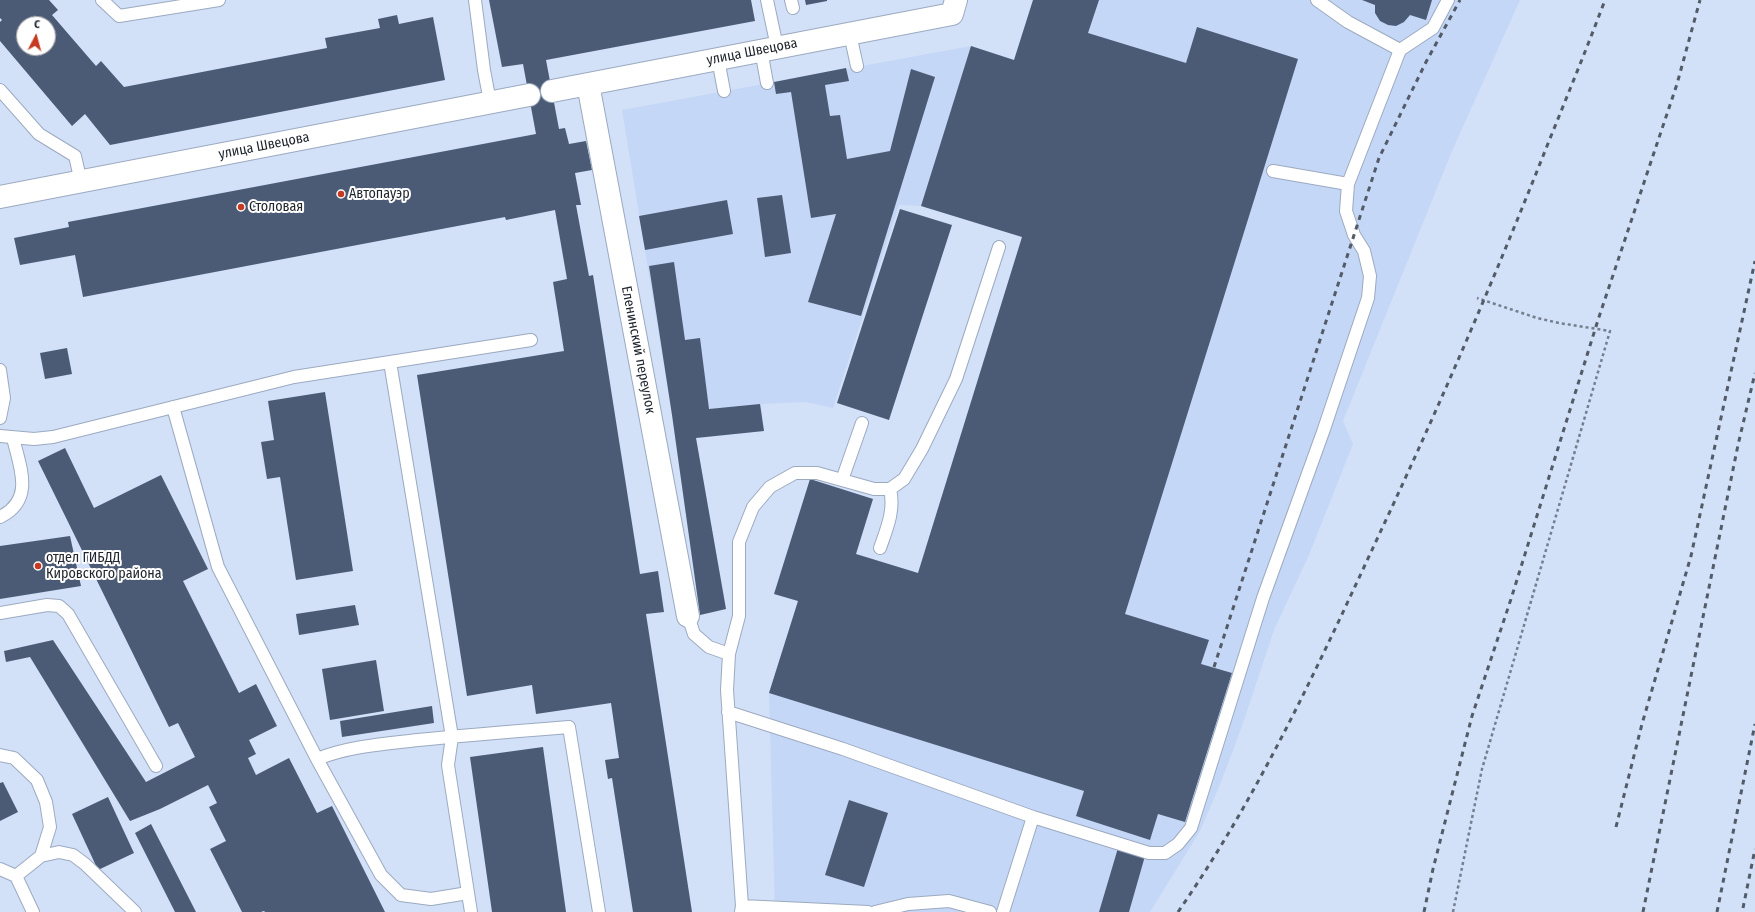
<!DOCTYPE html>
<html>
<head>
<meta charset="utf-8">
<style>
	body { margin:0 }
	#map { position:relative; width:1755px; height:912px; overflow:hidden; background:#d2e0f8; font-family:"Fira Sans Condensed",sans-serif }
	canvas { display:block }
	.north { position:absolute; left:16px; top:16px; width:40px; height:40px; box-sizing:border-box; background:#fff; border:1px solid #a6a8ab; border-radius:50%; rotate:6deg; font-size:11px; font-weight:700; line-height:16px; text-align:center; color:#20262e }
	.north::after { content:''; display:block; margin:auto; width:14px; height:18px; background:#c53a20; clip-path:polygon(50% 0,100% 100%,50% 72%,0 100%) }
</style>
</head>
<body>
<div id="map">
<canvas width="1755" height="912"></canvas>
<div class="north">С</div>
</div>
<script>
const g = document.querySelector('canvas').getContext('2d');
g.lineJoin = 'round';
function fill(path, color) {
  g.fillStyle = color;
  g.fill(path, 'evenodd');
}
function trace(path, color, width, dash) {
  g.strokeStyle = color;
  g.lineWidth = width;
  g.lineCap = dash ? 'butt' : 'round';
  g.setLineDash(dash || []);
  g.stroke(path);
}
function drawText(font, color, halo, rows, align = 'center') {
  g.font = font + ' "Fira Sans Condensed",sans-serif';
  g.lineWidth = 4;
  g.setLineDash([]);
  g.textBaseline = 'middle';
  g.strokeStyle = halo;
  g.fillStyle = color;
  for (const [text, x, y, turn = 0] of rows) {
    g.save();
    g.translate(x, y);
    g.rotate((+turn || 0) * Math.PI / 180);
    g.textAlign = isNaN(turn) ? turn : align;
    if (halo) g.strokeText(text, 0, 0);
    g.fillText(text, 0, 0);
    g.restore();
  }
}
fill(new Path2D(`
	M1033 0H1520L1452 151 1343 421 1353 444 1309 555 1274 630 1242 726 1221 782 1200 831 1150 912H775L769 693 798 601 774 594 810 479 873 499 856 554 918 573 1022 237 921 206 899 205 833 408 805 402 761 404 764 431 696 438 726 609 700 615 672 415 622 110 971 46 1014 60Z`), '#c5d7f6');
fill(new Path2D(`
	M0 0H49L58 10 52 15 96 66 101 61 124 87 327 48 325 38 380 28 378 19 397 15 399 24 433 17 445 80 110 145 85 114 72 126 0 41V22L2 20 0 18ZM24 24H48V48H24Z
	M489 0H751L755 21 546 60 559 129 565 128 569 144 586 141 592 170 575 173 581 205H576L589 276 593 275 640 574 658 571 664 612 646 614 692 912H633L612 778 608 779 605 760 619 758 611 703 536 714 532 685 467 696 417 375 564 351 553 282 567 279 555 210 506 220 505 217 83 297 75 255 20 265 14 238 69 227 68 222 536 134 523 64 502 67Z
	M805 0H827V1L806 5Z
	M1033 0H1099L1088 33 1186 63 1197 27 1298 59 1125 614 1209 640 1201 664 1232 673 1185 822 1158 814 1150 840 1076 816 1084 791 769 693 798 601 774 594 810 479 873 499 856 554 918 573 1022 237 921 206 971 46 1014 60Z
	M1362 0H1432L1426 20 1410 15 1404 22 1396 26 1388 25 1380 21 1375 13V5Z
	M846 68 849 81 825 85 830 116 840 115 847 159 890 151 911 69 935 77 861 316 808 302 836 214 811 218 791 92 776 94 774 82Z
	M782 195 791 253 765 257 757 198Z
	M727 200 733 234 645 250 639 216Z
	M900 209 952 225 889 420 837 403Z
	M674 262 685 340 700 338 709 409 760 404 764 431 696 438 726 609 700 615 672 415 649 266Z
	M67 348 72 374 45 379 40 353Z
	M325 392 353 571 296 580 280 477 267 479 261 442 274 440 268 401Z
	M65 448 94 508 161 475 208 569 183 581 239 693 256 684 277 726 249 740 256 754 248 758 256 775 289 758 317 813 332 806 385 912H265L264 911 261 912H242L210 849 226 841 209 807 217 803 208 785 160 809 130 821 30 657 6 662 4 651 53 640 146 782 195 757 178 723 169 727 38 461Z
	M70 536 81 586 0 599V546Z
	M355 605 359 625 299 635 296 614Z
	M376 660 384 711 330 720 322 669Z
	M432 706 434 723 342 737 340 721Z
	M543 747 566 912H492L470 757Z
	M3 782 18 812 0 821V783Z
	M108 797 134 853 98 870 72 814Z
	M849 800 888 813 864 887 825 875Z
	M151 824 196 912H175L135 833Z
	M1118 848 1145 856 1129 912H1099Z`), '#4b5b76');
const service = new Path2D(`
	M102 0 119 16 219 0
	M475 0 484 70 490 102
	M767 0 777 47
	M791 0 793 8
	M1317 0 1348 22 1400 50
	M850 34 857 66
	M761 50 767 83
	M718 59 724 91
	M0 90 39 134 75 156 81 182
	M1273 171 1348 184
	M390 362 452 737 448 765 471 912
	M0 370 4 398 0 418
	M173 407 218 567 317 759 381 875 401 895 431 899 468 893
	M0 436 34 439 53 437 294 377 531 340
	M842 480 862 423
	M0 517C35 500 20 467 13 438
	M880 548C887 528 895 510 890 489
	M0 613 47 605 59 606 68 614 156 766
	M688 616 694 634 709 647 729 654
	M728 712 843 749 1033 817 1149 853H1165L1178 844 1191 828 1263 598 1323 432 1368 298 1370 276 1364 251 1354 235 1346 211 1348 184 1400 50 1433 28 1448 0
	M0 755 14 758 37 780 46 802 50 827 41 856
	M317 759C350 746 384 744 418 740 469 735 519 731 569 727L599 912
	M0 869 16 876 33 912
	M16 876 41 856 59 852 73 855 85 864 135 912
	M742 906 868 912
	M741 912 742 906 727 690 729 654 739 616V542L753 507 770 487 795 473H817L874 489H890L904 479 922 449 956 379 999 247
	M875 912 908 904 949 901 990 912
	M1003 912 1033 817`);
const minor = new Path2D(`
	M588 84 688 616
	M552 91 952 14 956 0
	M0 197 529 95`);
trace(service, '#9caac0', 14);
trace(minor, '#9caac0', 24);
trace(new Path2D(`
	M1453 912 1482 769 1610 331 1559 323 1537 318 1477 298`), '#757e8e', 2.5, [3, 3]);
trace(service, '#fff', 12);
trace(minor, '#fff', 22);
trace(new Path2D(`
	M1214 667 1379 158 1426 62 1460 0
	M1616 827 1642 724 1691 556 1755 261
	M1743 908 1755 849
	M1178 912C1259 795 1318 666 1378 537 1439 407 1496 275 1549 141 1568 94 1587 48 1605 0
	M1424 912 1433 869 1472 716 1511 599 1598 320 1677 84 1700 0
	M1643 912 1738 445 1755 373
	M1717 912 1755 724`), '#535b68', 3, [5, 5]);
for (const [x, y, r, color] of [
	[341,194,4,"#c53a20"],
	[241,207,4,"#c53a20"],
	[38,566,4,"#c53a20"]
]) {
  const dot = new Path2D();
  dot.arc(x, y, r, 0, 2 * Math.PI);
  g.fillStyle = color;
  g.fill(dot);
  trace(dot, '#fff', 1.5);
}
drawText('14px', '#20262e', '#fff', [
	["улица Швецова",752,52,-11],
	["улица Швецова",264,146,-11],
	["Еленинский переулок",638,350,79]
]);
drawText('14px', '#20262e', '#fff', [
	["Автопауэр",349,194],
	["Столовая",249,207],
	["отдел ГИБДД",46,558],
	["Кировского района",46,574]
], 'left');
</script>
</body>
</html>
